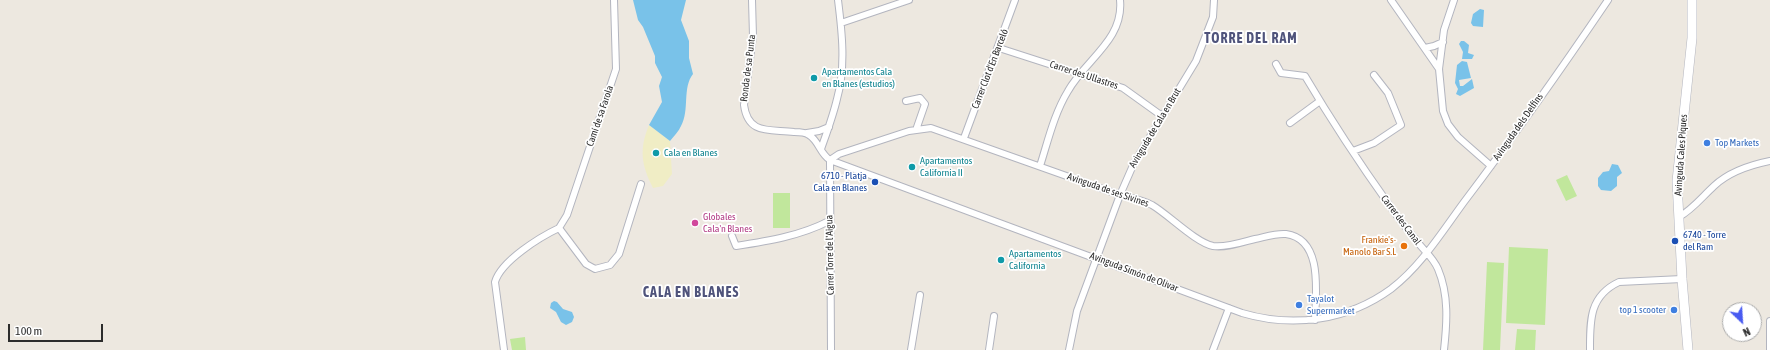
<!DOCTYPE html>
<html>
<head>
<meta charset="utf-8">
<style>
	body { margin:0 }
	#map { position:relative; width:1770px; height:350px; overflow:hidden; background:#ede8e0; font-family:"Asap Condensed",sans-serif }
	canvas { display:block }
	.north { position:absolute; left:1722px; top:302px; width:40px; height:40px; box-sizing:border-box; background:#fff; border:1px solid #ababab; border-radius:50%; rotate:155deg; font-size:11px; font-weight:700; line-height:16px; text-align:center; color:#2c2c2c }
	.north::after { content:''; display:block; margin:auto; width:14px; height:18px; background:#495bf1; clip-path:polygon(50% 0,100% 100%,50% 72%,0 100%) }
	.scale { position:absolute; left:8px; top:324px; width:95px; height:18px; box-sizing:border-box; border:2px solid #2c2c2c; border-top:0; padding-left:5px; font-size:12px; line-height:14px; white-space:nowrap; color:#2c2c2c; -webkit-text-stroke:3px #fff; paint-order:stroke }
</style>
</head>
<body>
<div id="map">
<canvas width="1770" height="350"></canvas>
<div class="north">N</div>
<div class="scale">100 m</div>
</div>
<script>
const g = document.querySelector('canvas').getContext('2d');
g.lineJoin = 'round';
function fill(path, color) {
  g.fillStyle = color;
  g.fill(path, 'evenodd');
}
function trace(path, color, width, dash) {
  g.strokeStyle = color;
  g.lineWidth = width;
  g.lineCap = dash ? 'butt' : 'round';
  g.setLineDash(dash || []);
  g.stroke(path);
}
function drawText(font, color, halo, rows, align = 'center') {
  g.font = font + ' "Asap Condensed",sans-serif';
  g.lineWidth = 3.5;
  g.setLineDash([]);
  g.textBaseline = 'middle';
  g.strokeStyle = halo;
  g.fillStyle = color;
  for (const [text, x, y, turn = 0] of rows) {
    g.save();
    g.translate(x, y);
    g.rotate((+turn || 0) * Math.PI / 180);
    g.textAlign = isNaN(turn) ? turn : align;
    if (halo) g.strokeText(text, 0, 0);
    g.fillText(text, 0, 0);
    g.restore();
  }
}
fill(new Path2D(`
	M649 125 670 141 672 174 663 186 653 188C641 165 639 149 649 125Z`), '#f0edc5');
fill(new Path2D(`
	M1567 175 1577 196 1566 201 1556 180Z
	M773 193H790V228H773Z
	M1509 247 1548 249 1545 325 1506 323Z
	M1487 262 1504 263 1500 350H1483Z
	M1517 329 1536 330 1535 350H1515Z
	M525 337 526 350H512L510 339Z`), '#c1e79c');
fill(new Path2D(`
	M633 0H686L681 20 689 41V58L693 74C682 88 690 110 681 126 679 131 674 136 670 141L649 125 662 102 659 86 662 77 655 63V56L643 27 638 20Z
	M1480 9 1484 10 1483 27 1473 26 1471 23 1473 14Z
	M1464 41 1469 45 1468 53 1474 55 1472 59H1462L1463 52 1459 44 1461 41Z
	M1462 61 1467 62 1471 78 1459 80 1460 86H1463L1472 79 1474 88 1460 96 1456 94 1458 89 1455 83 1457 65Z
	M1612 164 1618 165 1622 173 1617 177V186L1611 191 1601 190 1598 186V178L1603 172 1609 171Z
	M554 301 557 302 563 309 572 312 574 317 572 322 566 325 561 322 556 312 550 308 551 303Z`), '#79c2e9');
const street = new Path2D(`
	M752 0 753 36 744 105C748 135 769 129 794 132 799 132 805 132 809 135 819 141 820 154 830 160L1242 313C1293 328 1347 321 1391 289 1421 266 1442 232 1464 202 1514 136 1562 68 1608 0
	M1391 0 1439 69
	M1454 0 1444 30 1439 69 1443 111 1448 124 1458 137 1491 166
	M841 23 909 0
	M999 48 1123 88 1162 116
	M1425 48 1434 46 1443 42
	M1276 64 1281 73 1305 76C1331 120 1360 164 1390 206 1398 218 1407 229 1416 240 1423 250 1433 257 1438 269 1449 295 1447 323 1444 350
	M906 101 920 98 925 104 916 130
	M1290 123 1320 101
	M807 133 819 131 829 127
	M964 138 1015 0
	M821 149C827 132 833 116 837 99 846 67 842 32 838 0
	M1353 151 1374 143 1401 125 1388 93 1374 75
	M830 160 839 154 909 131 931 128 1120 195C1131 198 1142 200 1152 205 1169 215 1195 242 1213 246 1226 248 1243 242 1255 239 1265 237 1276 233 1286 234 1323 239 1316 292 1315 320
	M830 160 831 350
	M1040 166C1048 141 1054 114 1068 91 1085 60 1124 40 1120 0
	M1679 217C1693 209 1702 197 1714 186 1729 172 1750 165 1770 161
	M559 228 567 215 616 69 614 0
	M559 228 586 264 595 269 610 265 619 254 641 184
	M732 236 736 246C768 241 800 236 829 221
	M504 350 495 282C501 261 540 237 559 228
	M911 350 920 295
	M989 350 994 316
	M1069 350 1077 311 1120 195 1134 163 1196 61 1213 17 1214 0
	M1213 350 1229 308
	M1590 350C1590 321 1589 296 1619 282L1682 279
	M1770 350V321`);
const secondary = new Path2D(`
	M1688 350 1682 279 1677 181 1692 38V0`);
trace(street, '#b3b5bf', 8);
trace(secondary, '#b3b5bf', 10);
trace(street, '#fff', 6);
trace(secondary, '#fff', 9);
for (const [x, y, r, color] of [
	[814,78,4,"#0f9aa8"],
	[1707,143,4,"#3f7fe0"],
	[656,153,4,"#0f9aa8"],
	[912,167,4,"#0f9aa8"],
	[875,182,4,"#1a4fb4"],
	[695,223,4,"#d1479c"],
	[1675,241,4,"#1a4fb4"],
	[1404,246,4,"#e8710a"],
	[1001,260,4,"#0f9aa8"],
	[1299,305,4,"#3f7fe0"],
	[1674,310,4,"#3f7fe0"]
]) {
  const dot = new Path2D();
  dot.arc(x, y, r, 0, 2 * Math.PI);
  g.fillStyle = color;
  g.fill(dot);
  trace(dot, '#fff', 1.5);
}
drawText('10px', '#2c2c2c', '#fff', [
	["Ronda de sa Punta",748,68,-83],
	["Carrer Clot d'En Barceló",990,69,-69],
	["Carrer des Ullastres",1084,75,18],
	["Camí de sa Farola",600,116,-71],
	["Avinguda dels Delfins",1518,127,-55],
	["Avinguda de Cala en Brut",1155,128,-59],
	["Avinguda Cales Piques",1681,155,-86],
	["Avinguda de ses Sivines",1108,190,19],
	["Carrer des Canal",1401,220,53],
	["Carrer Torre de l'Aigua",830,255,-91],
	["Avinguda Simón de Olivar",1134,272,21]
]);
drawText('10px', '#0d838f', '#fff', [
	["Apartamentos Cala",822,72],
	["en Blanes (estudios)",822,84],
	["Cala en Blanes",664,153],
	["Apartamentos",920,161],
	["California II",920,173],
	["Apartamentos",1009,254],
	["California",1009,266]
], 'left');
drawText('10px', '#366cbe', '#fff', [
	["Top Markets",1715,143],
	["Tayalot",1307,299],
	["Supermarket",1307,311],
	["top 1 scooter",1666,310,"right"]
], 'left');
drawText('10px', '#164399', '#fff', [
	["6710 - Platja",867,176],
	["Cala en Blanes",867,188],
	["6740 - Torre",1683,235,"left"],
	["del Ram",1683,247,"left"]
], 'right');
drawText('10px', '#b23c85', '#fff', [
	["Globales",703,217],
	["Cala'n Blanes",703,229]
], 'left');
drawText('10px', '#c56008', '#fff', [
	["Frankie's-",1396,240],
	["Manolo Bar S.L",1396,252]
], 'right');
g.letterSpacing = '1px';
drawText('bold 14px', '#4f537b', '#fff', [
	["TORRE DEL RAM",1251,39],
	["CALA EN BLANES",691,293]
]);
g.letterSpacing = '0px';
</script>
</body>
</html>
